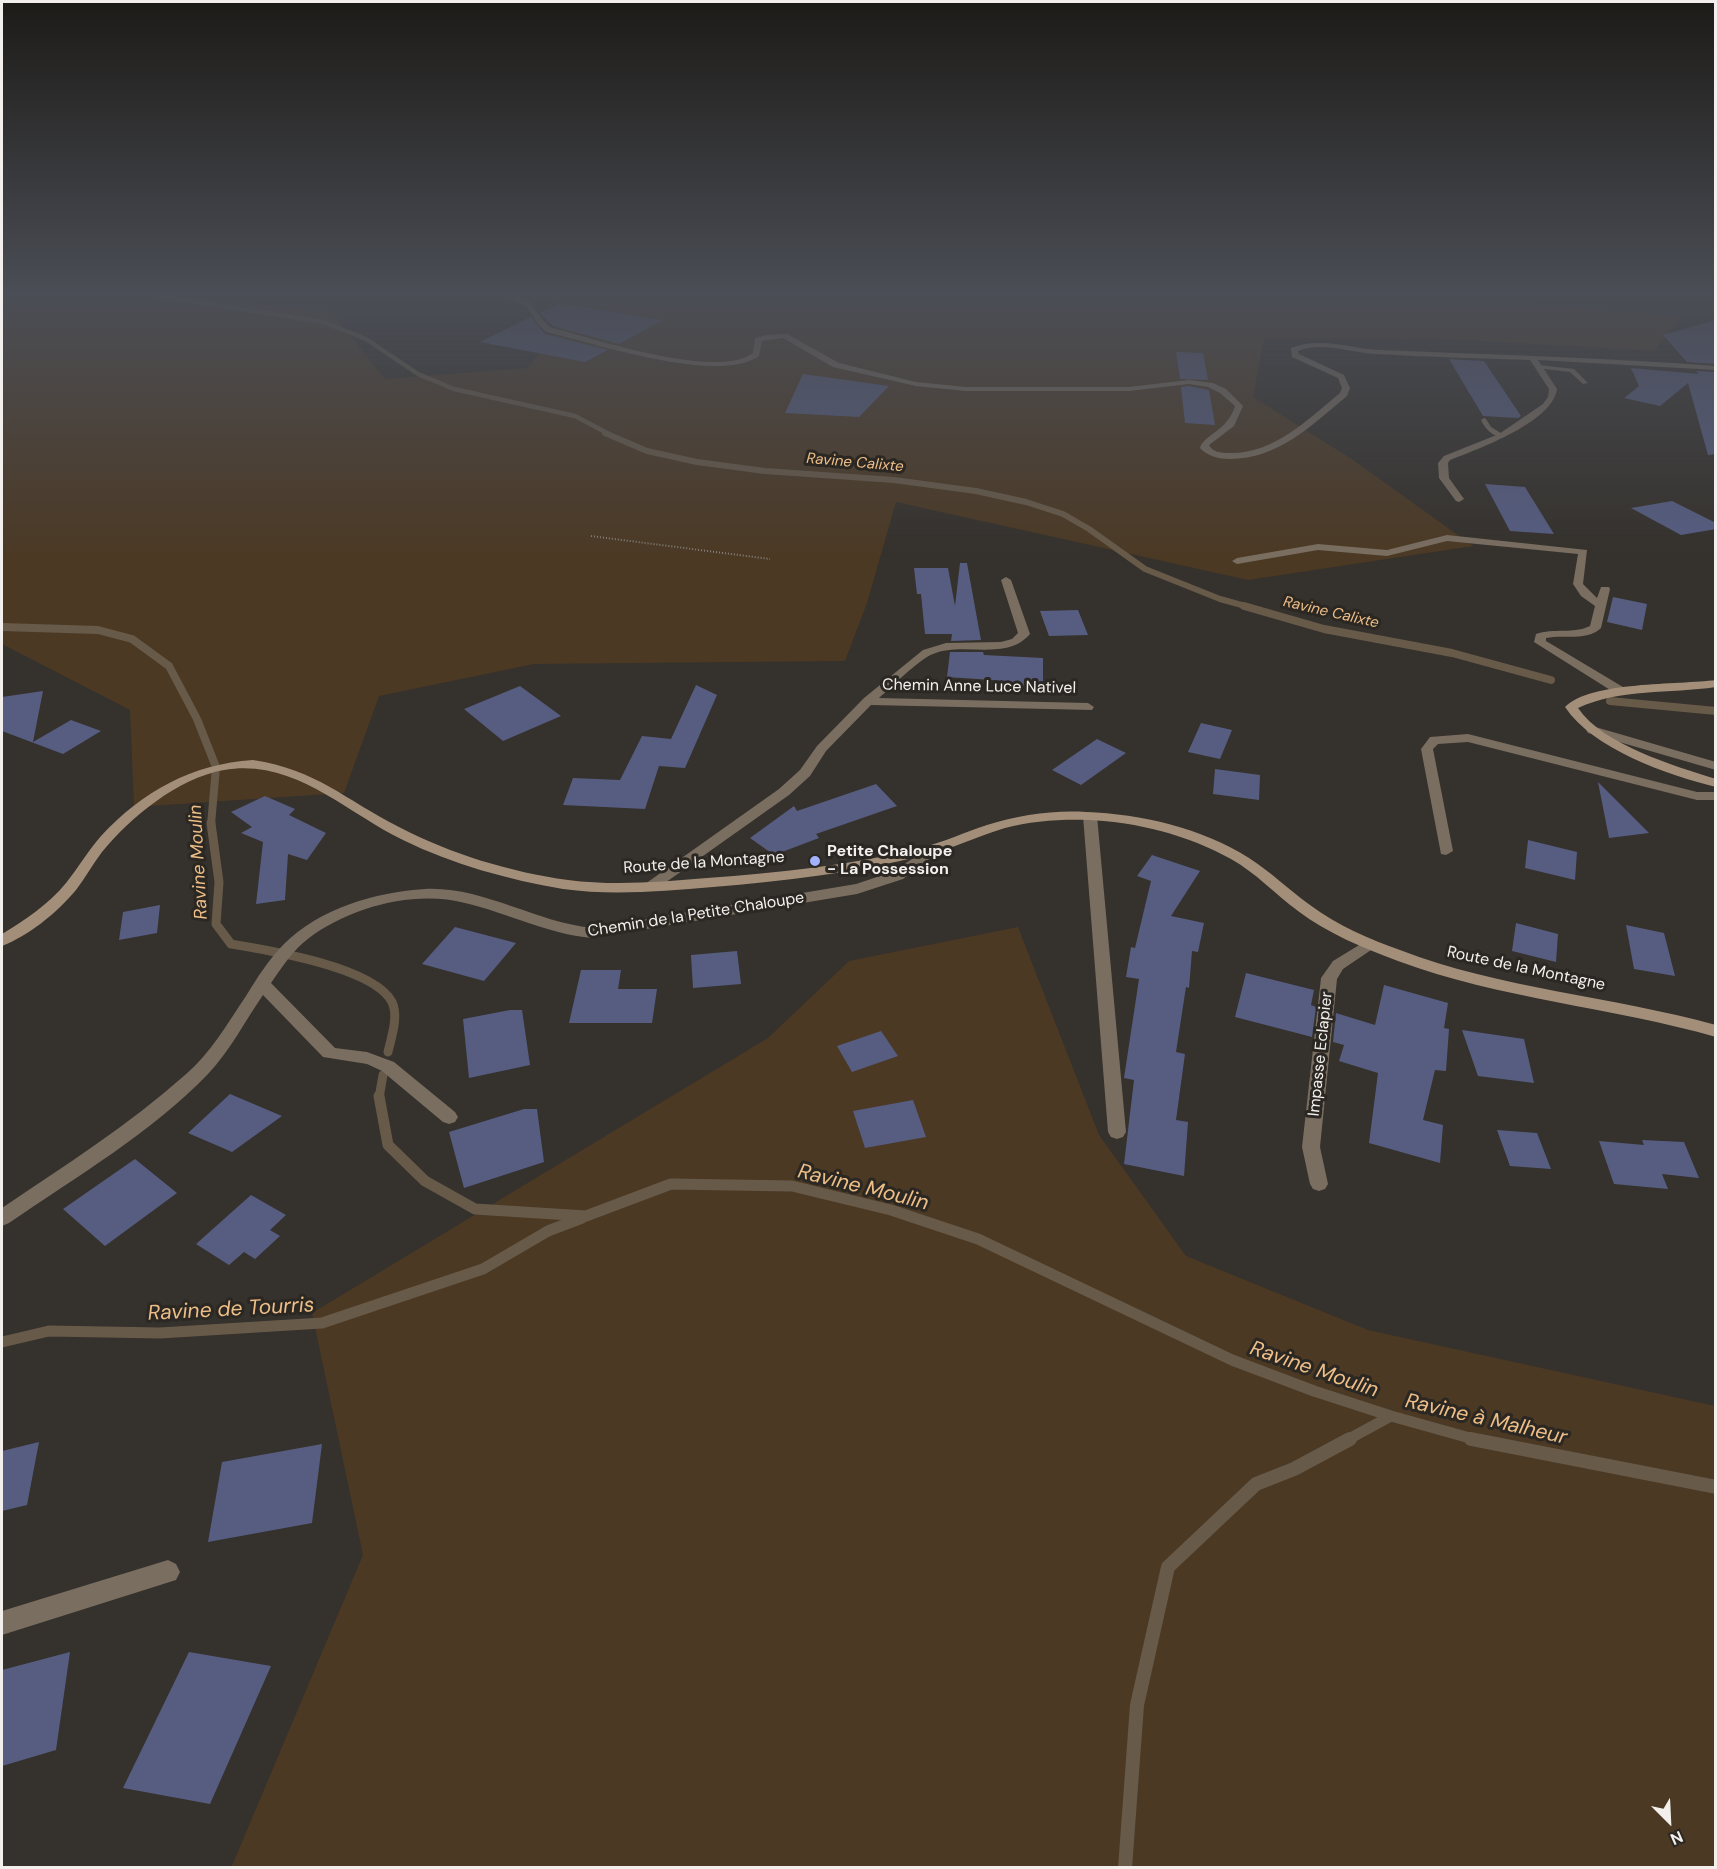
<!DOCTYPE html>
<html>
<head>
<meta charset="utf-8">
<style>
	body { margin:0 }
	#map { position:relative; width:1717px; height:1869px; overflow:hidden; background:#35312c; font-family:"DM Sans",sans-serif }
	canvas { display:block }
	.frame { position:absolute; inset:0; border:3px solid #f2efec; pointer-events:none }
	.north { position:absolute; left:1639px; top:1791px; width:60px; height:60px; -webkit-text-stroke:4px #2b2722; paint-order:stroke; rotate:156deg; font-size:16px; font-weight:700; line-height:24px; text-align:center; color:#f2efec }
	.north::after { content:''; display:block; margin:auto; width:21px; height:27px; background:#f2efec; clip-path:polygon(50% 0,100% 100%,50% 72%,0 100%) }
</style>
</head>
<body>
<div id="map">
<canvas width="1717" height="1869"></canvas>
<div class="frame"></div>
<div class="north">N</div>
</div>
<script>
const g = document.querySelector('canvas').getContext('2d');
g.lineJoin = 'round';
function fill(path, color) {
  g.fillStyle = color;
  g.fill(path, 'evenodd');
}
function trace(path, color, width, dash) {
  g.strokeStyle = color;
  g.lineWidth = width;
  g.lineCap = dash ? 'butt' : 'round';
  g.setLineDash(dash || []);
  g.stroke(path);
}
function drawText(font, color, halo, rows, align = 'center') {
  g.font = font + ' "DM Sans",sans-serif';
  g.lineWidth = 6;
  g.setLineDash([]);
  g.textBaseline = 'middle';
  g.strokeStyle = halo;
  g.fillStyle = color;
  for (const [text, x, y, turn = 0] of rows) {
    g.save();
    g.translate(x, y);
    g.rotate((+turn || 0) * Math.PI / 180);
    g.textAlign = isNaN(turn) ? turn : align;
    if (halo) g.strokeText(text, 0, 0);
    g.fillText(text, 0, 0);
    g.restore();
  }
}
fill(new Path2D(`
	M2 295H157L330 311 385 379 528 368 570 314 554 295H1504L1515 302 1681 317 1654 351 1446 339 1264 338 1253 397 1353 460 1473 546 1248 580 896 502 867 603 845 661 534 664 379 696 344 793 134 807 130 710 2 644Z
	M1018 927 1099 1135 1186 1256 1368 1330 1715 1406V1867L231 1868 363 1555 312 1313 768 1038 849 961Z`), '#4b3924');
trace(new Path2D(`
	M153 295 324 322 366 339 418 374 454 389 575 416 609 434`), '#675a49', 4.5);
trace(new Path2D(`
	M605 433 647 451 697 462 765 471 894 480 976 491 1026 502 1063 514 1089 529 1145 569 1220 599 1249 607`), '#675a49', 6);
trace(new Path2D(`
	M1244 606 1324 629 1452 653 1551 680
	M2 627 98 630 132 639 169 666 197 719 216 767 211 825
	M1610 701 1716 711`), '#675a49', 8);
trace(new Path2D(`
	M211 823 219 882 216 924 231 944C268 950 374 967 392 1002 399 1017 391 1038 388 1052
	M379 1098 383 1075`), '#675a49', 9);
trace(new Path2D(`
	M379 1096 388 1145 425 1181 475 1209 586 1216 671 1184 792 1186 891 1210 978 1239 1232 1360 1314 1391 1391 1416
	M2 1342 49 1331 160 1333 322 1323 483 1269 548 1231 582 1218
	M1347 1440 1391 1416 1477 1440`), '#675a49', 11);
trace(new Path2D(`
	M1471 1439 1716 1487
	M1125 1868 1137 1705 1168 1567 1256 1484 1294 1469 1350 1439`), '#675a49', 14);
fill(new Path2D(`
	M560 304 663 320 619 344 553 326 540 313Z
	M531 317 545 334 608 350 585 362 480 342Z
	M1716 320V364L1687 362 1663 335Z
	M1176 352 1203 353 1208 380 1180 379Z
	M1449 359 1484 361 1521 416 1518 418 1483 416Z
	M1631 368 1699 374 1696 371 1716 372V454L1708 455 1688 383 1660 406 1624 398 1639 386Z
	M803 374 889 386 859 417 785 413Z
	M1189 386 1209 390 1215 425 1185 423 1181 387Z
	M1485 484 1525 487 1554 534 1510 531Z
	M1672 501 1716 523V529L1681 535 1631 508Z
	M960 563H967L981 640 951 641 952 634H925L921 594H917L914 568H948L955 606Z
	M1613 597 1647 604 1642 630 1607 622Z
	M1078 610 1088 635 1049 636 1040 611Z
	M950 652H983L984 655 1043 658V687L1007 686V681L947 677Z
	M696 685 717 695 685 768 659 766 645 809 563 805 573 778 620 780 642 736 671 739Z
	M520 686 561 716 503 741 464 709Z
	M43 691 33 742 71 720 101 731 63 754 2 731V697Z
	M1201 723 1232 730 1220 759 1188 752Z
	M1097 739 1126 753 1081 785 1052 770Z
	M1215 769 1260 775 1259 800 1213 794Z
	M1598 782 1649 833 1609 838Z
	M876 784 897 806 816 834 819 838 774 855 750 838 794 806 797 811Z
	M265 796 295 809 289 815 326 833 307 860 288 854 285 900 256 904 263 842 241 833 252 827 231 812Z
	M1528 840 1577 852 1575 880 1525 868Z
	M1152 855 1200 871 1171 916 1204 923 1198 952 1192 951 1189 988 1186 987 1176 1052 1185 1054 1176 1120 1188 1122 1184 1176 1124 1164 1134 1080 1124 1078 1139 979 1126 977 1131 947 1135 948 1151 881 1137 876Z
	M160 905 157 933 119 940 123 912Z
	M1516 923 1558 934 1556 962 1512 951Z
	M1626 925 1664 933 1675 976 1634 969Z
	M455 927 516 943 484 981 422 964Z
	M737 951 741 984 693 988 691 955Z
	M581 970H621L618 989H657L652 1023H569Z
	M1246 973 1314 990 1311 1005 1316 1007 1312 1037 1235 1017Z
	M1384 985 1448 1003 1444 1028 1449 1029 1446 1071 1435 1070 1423 1120 1443 1125 1440 1163 1369 1143 1378 1073 1339 1061 1344 1045 1333 1042 1336 1013 1375 1025Z
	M510 1010H522L530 1065 469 1078 463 1019Z
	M1462 1030 1524 1039 1534 1083 1478 1076Z
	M881 1031 898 1056 852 1072 837 1046Z
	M230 1094 282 1116 232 1152 188 1133Z
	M913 1100 926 1137 865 1148 853 1111Z
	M524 1109H537L544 1162 464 1188 449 1132Z
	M1497 1130 1537 1133 1551 1169 1510 1166Z
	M1642 1140 1684 1142 1699 1178 1662 1174 1668 1189 1614 1184 1599 1141 1644 1145Z
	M135 1159 177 1193 105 1246 63 1209Z
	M251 1195 286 1215 270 1230 280 1236 255 1259 244 1252 229 1265 196 1244Z
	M39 1442 27 1505 2 1511V1451Z
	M322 1444 312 1523 208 1542 222 1462Z
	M70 1652 56 1750 2 1766V1670Z
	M189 1652 271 1666 210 1804 123 1788Z`), '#565d81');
trace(new Path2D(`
	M591 536 770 559`), '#86837f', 2, [1, 2]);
fill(new Path2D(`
	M1539 365 1574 369 1588 383 1583 384 1570 372 1537 368 1536 367Z
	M1484 418 1486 419 1491 427 1504 435V437C1494 438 1485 429 1481 420Z`), '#7a6e60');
fill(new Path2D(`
	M504 295C539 295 530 313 552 328 596 339 716 380 753 353L755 338 766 335 787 334 839 363 916 382 966 387H1129L1189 380 1213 383 1226 389 1243 406 1234 426 1209 445C1212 452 1221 453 1229 453 1274 454 1307 420 1340 393L1342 388 1338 378 1292 357 1291 348C1320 336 1352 349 1381 350 1479 354 1576 357 1674 363L1716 366V370L1538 360 1557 389C1553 422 1478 449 1450 460L1448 463 1449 478 1464 499 1459 502 1456 501 1439 478 1438 463 1444 456 1499 434 1543 404 1548 397 1549 389 1530 360C1479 358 1427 357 1376 354 1352 353 1321 341 1298 351L1299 354 1344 375 1350 388 1347 396C1312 425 1278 459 1230 459 1219 459 1207 456 1200 448 1204 434 1227 432 1235 406L1220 393 1208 387 1189 384 1129 391H966L916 386 833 367 783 338 762 341 759 356C719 385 594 343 546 332L538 324 526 306Z
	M1447 535 1587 550 1583 584 1597 598 1601 587H1609L1610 589 1601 628C1586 642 1564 634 1546 638V641L1623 687V693H1615L1534 642 1536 634C1553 628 1574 634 1590 626L1595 606 1581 596 1573 584 1578 554 1447 541 1387 556 1318 550 1237 564 1232 561 1237 558 1318 544 1387 550Z
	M1006 577 1011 580 1030 634C1006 662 963 641 933 654 918 660 893 686 879 698L1088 703 1094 707 1092 710 871 705 826 751 810 776 789 795 655 890H645L643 887 645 884 779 789 800 770 817 746 864 698 923 650 946 643 1001 642 1012 639 1018 633 1001 580Z
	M1592 726 1716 762V770L1588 733 1586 730Z
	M1468 734 1697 792H1716V800H1697L1468 742 1438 744 1433 749 1453 851 1446 855 1441 854 1421 749 1430 737Z
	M1090 812 1097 816 1126 1132 1123 1137 1117 1139 1111 1137 1108 1132 1083 816Z
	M932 846 937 847 939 850 937 853 903 879 857 894 592 938C547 934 508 913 465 903 414 890 351 907 309 938 293 950 282 967 271 983L335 1048 367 1052 394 1062 455 1112 458 1117 455 1122 449 1124 443 1122 382 1071 367 1064 323 1057 263 995C245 1021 230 1051 208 1074 151 1133 76 1177 9 1223L2 1226V1208C64 1166 129 1125 185 1075 211 1053 227 1024 246 996 257 978 269 959 284 944 319 909 375 892 425 889 482 886 535 922 592 928L856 884 892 872Z
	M1369 939 1374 940 1377 944 1374 948 1343 969 1337 979 1320 1147 1328 1184 1325 1189 1319 1191 1313 1189 1310 1184 1302 1147 1321 978 1333 961Z
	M168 1560 176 1564 180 1572 176 1580 2 1635V1611Z`), '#7a6e60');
fill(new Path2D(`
	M1716 680V687C1669 694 1621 688 1578 708 1603 745 1675 766 1716 779V787C1667 775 1593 749 1565 707 1591 681 1678 685 1716 680Z
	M253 760C317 770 344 799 399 827 451 854 510 872 568 880 614 886 661 882 707 878 779 873 851 865 921 848 944 842 965 832 987 825 1019 815 1053 810 1086 812 1141 814 1202 828 1249 858 1271 872 1289 890 1310 905 1337 925 1369 939 1400 950 1501 989 1611 996 1716 1025V1037C1611 1007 1500 999 1398 961 1363 948 1327 933 1298 911 1275 894 1256 873 1231 859 1188 835 1137 822 1088 820 1061 819 1031 821 1005 828 978 836 952 849 925 855 855 873 784 881 713 887 663 891 613 896 563 889 509 880 452 864 403 840 345 812 294 758 224 770 178 778 131 817 102 852 93 864 85 878 76 890 57 913 28 936 2 946V934C25 920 48 905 66 883 78 868 88 851 101 836 143 791 192 764 253 760Z`), '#a38f79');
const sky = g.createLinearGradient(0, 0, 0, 557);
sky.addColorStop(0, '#1d1b18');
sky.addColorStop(0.53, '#4b4e56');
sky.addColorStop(1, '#4b4e5600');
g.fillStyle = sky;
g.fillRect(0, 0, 1717, 557);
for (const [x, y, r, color] of [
	[815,861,6,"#a2b2fd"]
]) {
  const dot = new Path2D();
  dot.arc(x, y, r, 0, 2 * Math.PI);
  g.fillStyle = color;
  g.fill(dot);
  trace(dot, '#2b2722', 2);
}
drawText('italic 15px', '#edbe88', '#2b2722', [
	["Ravine Calixte",855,463,5],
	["Ravine Calixte",1331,613,13]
]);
drawText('16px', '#f2efec', '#2b2722', [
	["Chemin Anne Luce Nativel",979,687,1],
	["Route de la Montagne",704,863,-4],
	["Chemin de la Petite Chaloupe",696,915,-9],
	["Route de la Montagne",1526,969,12],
	["Impasse Eclapier",1321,1054,-84]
]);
drawText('bold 16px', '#f2efec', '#2b2722', [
	["Petite Chaloupe",827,852],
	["- La Possession",827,870]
], 'left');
drawText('italic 18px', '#edbe88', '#2b2722', [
	["Ravine Moulin",199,862,-93]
]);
drawText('italic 21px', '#edbe88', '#2b2722', [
	["Ravine Moulin",863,1188,14],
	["Ravine de Tourris",231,1310,-3],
	["Ravine Moulin",1314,1370,19],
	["Ravine à Malheur",1486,1420,13]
]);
</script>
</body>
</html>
